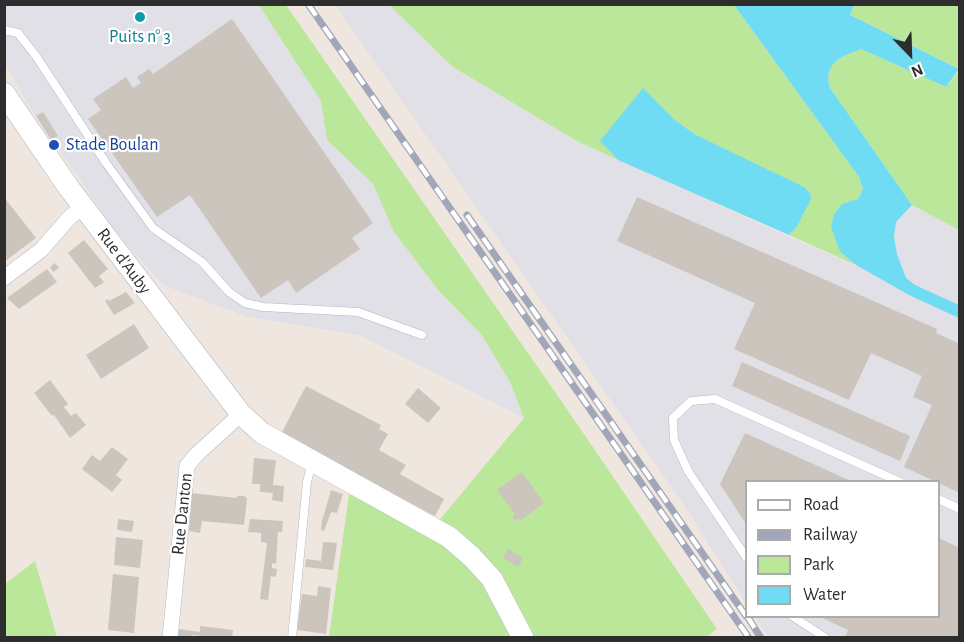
<!DOCTYPE html>
<html>
<head>
<meta charset="utf-8">
<style>
	body { margin:0 }
	#map { position:relative; width:964px; height:642px; overflow:hidden; background:#efe7df; font-family:"Alegreya Sans",sans-serif }
	canvas { display:block }
	.frame { position:absolute; inset:0; border:6px solid #2d2d2d; pointer-events:none }
	.legend { position:absolute; left:745px; top:480px; width:195px; height:138px; box-sizing:border-box; background:#fff; border:2px solid #ababab; margin:0; padding:8px 10px; list-style:none; font-size:18px; color:#2d2d2d }
	.legend li { display:flex; align-items:center; gap:12px; height:30px }
	.legend b { width:30px; border:2px solid #ababab }
	.north { position:absolute; left:880px; top:24px; width:60px; height:60px; -webkit-text-stroke:4px #fff; paint-order:stroke; rotate:157deg; font-size:16px; font-weight:700; line-height:24px; text-align:center; color:#2d2d2d }
	.north::after { content:''; display:block; margin:auto; width:21px; height:27px; background:#2d2d2d; clip-path:polygon(50% 0,100% 100%,50% 72%,0 100%) }
</style>
</head>
<body>
<div id="map">
<canvas width="964" height="642"></canvas>
<div class="frame"></div>
<ul class="legend">
<li><b style="height:8px;background:#fff"></b>Road</li>
<li><b style="height:8px;background:#a1a7b8"></b>Railway</li>
<li><b style="height:16px;background:#bbe79a"></b>Park</li>
<li><b style="height:16px;background:#70dcf3"></b>Water</li>
</ul>
<div class="north">N</div>
</div>
<script>
const g = document.querySelector('canvas').getContext('2d');
g.lineJoin = 'round';
function fill(path, color) {
  g.fillStyle = color;
  g.fill(path, 'evenodd');
}
function trace(path, color, width, dash) {
  g.strokeStyle = color;
  g.lineWidth = width;
  g.lineCap = dash ? 'butt' : 'round';
  g.setLineDash(dash || []);
  g.stroke(path);
}
function drawText(font, color, halo, rows, align = 'center') {
  g.font = font + ' "Alegreya Sans",sans-serif';
  g.lineWidth = 4.5;
  g.setLineDash([]);
  g.textBaseline = 'middle';
  g.strokeStyle = halo;
  g.fillStyle = color;
  for (const [text, x, y, turn = 0] of rows) {
    g.save();
    g.translate(x, y);
    g.rotate((+turn || 0) * Math.PI / 180);
    g.textAlign = isNaN(turn) ? turn : align;
    if (halo) g.strokeText(text, 0, 0);
    g.fillText(text, 0, 0);
    g.restore();
  }
}
fill(new Path2D(`
	M163 4 168 8 171 4 259 5 321 101 327 140 373 184 394 232 438 290 481 334 510 382 524 418 359 335 247 317 163 285 117 233 31 109 5 63 4 5Z
	M335 5H389L453 67 575 140 778 232 855 265 912 205 959 230V637H768L755 617 938 616V482H746V603L684 505Z`), '#e1e0e7');
fill(new Path2D(`
	M259 5H286L562 402 717 629 705 638 329 637 349 494 428 534 524 418 510 382 481 334 438 290 394 232 373 184 327 140 321 101Z
	M389 5H734L859 177 863 190 858 199 842 205 834 214 840 252 856 265 789 235 796 228 717 147 696 135 675 120 643 89 601 141 618 160 575 140 453 67Z
	M854 5H959V69L850 15Z
	M861 49 946 87 959 71V230L912 205 830 88C823 62 840 57 861 49Z
	M35 561 57 637H5V584Z`), '#bbe79a');
fill(new Path2D(`
	M734 5H854L850 15 959 69 946 87 861 49C840 57 823 63 830 88L912 205 896 222 894 237 897 254 906 278 915 285 959 305V318L911 296 856 265 840 252 831 227 834 214 842 204 858 199 863 189 859 177Z
	M643 88 675 120 696 135 804 187 810 193 811 199 796 228 789 235 618 160 600 141Z`), '#70dcf3');
fill(new Path2D(`
	M232 19 373 223 352 238 360 249 296 293 288 280 261 298 190 195 157 217 88 119 101 110 93 99 126 77 133 88 141 83 137 77 149 69 153 74Z
	M43 112 58 136 51 140 36 116Z
	M4 197 36 238 4 262Z
	M637 197 937 329 936 333 960 344V493L904 467 932 405 913 397 922 376 871 353 849 400 734 349 755 303 617 241Z
	M84 240 108 269 99 276 104 282 95 288 68 253Z
	M55 263 59 268 53 272 50 267Z
	M47 269 57 282 19 309 7 298Z
	M126 292 135 303 114 315 105 301 108 299 109 301Z
	M134 324 149 348 101 379 86 355Z
	M742 362 910 436 900 461 732 386Z
	M50 380 68 404 64 407 71 416 76 413 86 425 70 438 54 415 52 416 34 393Z
	M306 386 381 425 379 429 388 434 379 450 406 465 400 474 444 499 435 516 281 434Z
	M418 388 441 408 428 423 405 404Z
	M745 433 853 482H746V524L720 484Z
	M112 447 128 459 116 475 122 480 112 492 82 469 92 455 100 461Z
	M254 458 276 460 273 485 284 486 283 502 272 500 273 493 260 492V484H252Z
	M522 472 544 503 520 521 518 518 515 521 512 517 515 514 497 490Z
	M331 490 343 494 337 513 331 512 324 531 321 530 322 521Z
	M192 493 237 498V496H244L247 498 244 525 202 521 200 533 189 531Z
	M118 519 134 521 132 532 117 530Z
	M250 519 283 521 282 532H278L276 564 272 563V568L277 569 276 577 271 576 268 600 260 599 267 543 261 542V533L248 532Z
	M116 537 143 540 140 568 114 565Z
	M939 538 960 548V638H845L848 630 818 616H939Z
	M323 542 337 543 333 570 305 567 306 559 321 561Z
	M508 549 523 558 518 567 503 558Z
	M113 574 139 577 134 633 108 630Z
	M318 586 331 588 326 634 297 630 302 594 317 596Z
	M200 626 233 630 232 638 192 635 191 638H178L179 629 200 632Z`), '#cbc5be');
const lane = new Path2D(`
	M4 30 18 33 36 56 106 163 153 228 202 262 229 292 245 303 263 307 358 312 422 335
	M938 499 960 509
	M746 557 688 471 674 440 673 418 691 401 715 399 900 482
	M792 616 826 638
	M292 638 307 482 312 462`);
const street = new Path2D(`
	M4 278 41 250 70 217 83 207
	M170 638 187 466 196 455 241 414`);
const secondary = new Path2D(`
	M4 93 69 188 241 414 262 433 449 537 472 557 492 579 523 638`);
trace(lane, '#b3b7c1', 9);
trace(street, '#b3b7c1', 16);
trace(secondary, '#b3b7c1', 22);
trace(lane, '#fff', 8);
trace(street, '#fff', 15);
trace(secondary, '#fff', 21);
const rail = new Path2D(`
	M308 4 749 638
	M467 215 746 616
	M747 616 761 638`);
trace(rail, '#a1a7b8', 7);
trace(rail, '#fff', 4.5, [14]);
for (const [x, y, r, color] of [
	[140,17,6,"#0f9aa8"],
	[54,145,6,"#1a4fb4"]
]) {
  const dot = new Path2D();
  dot.arc(x, y, r, 0, 2 * Math.PI);
  g.fillStyle = color;
  g.fill(dot);
  trace(dot, '#fff', 2);
}
drawText('18px', '#0d838f', '#fff', [
	["Puits n° 3",140,37]
]);
drawText('18px', '#164399', '#fff', [
	["Stade Boulan",66,145]
], 'left');
drawText('18px', '#2d2d2d', '#fff', [
	["Rue d'Auby",124,261,53],
	["Rue Danton",182,514,-84]
]);
</script>
</body>
</html>
